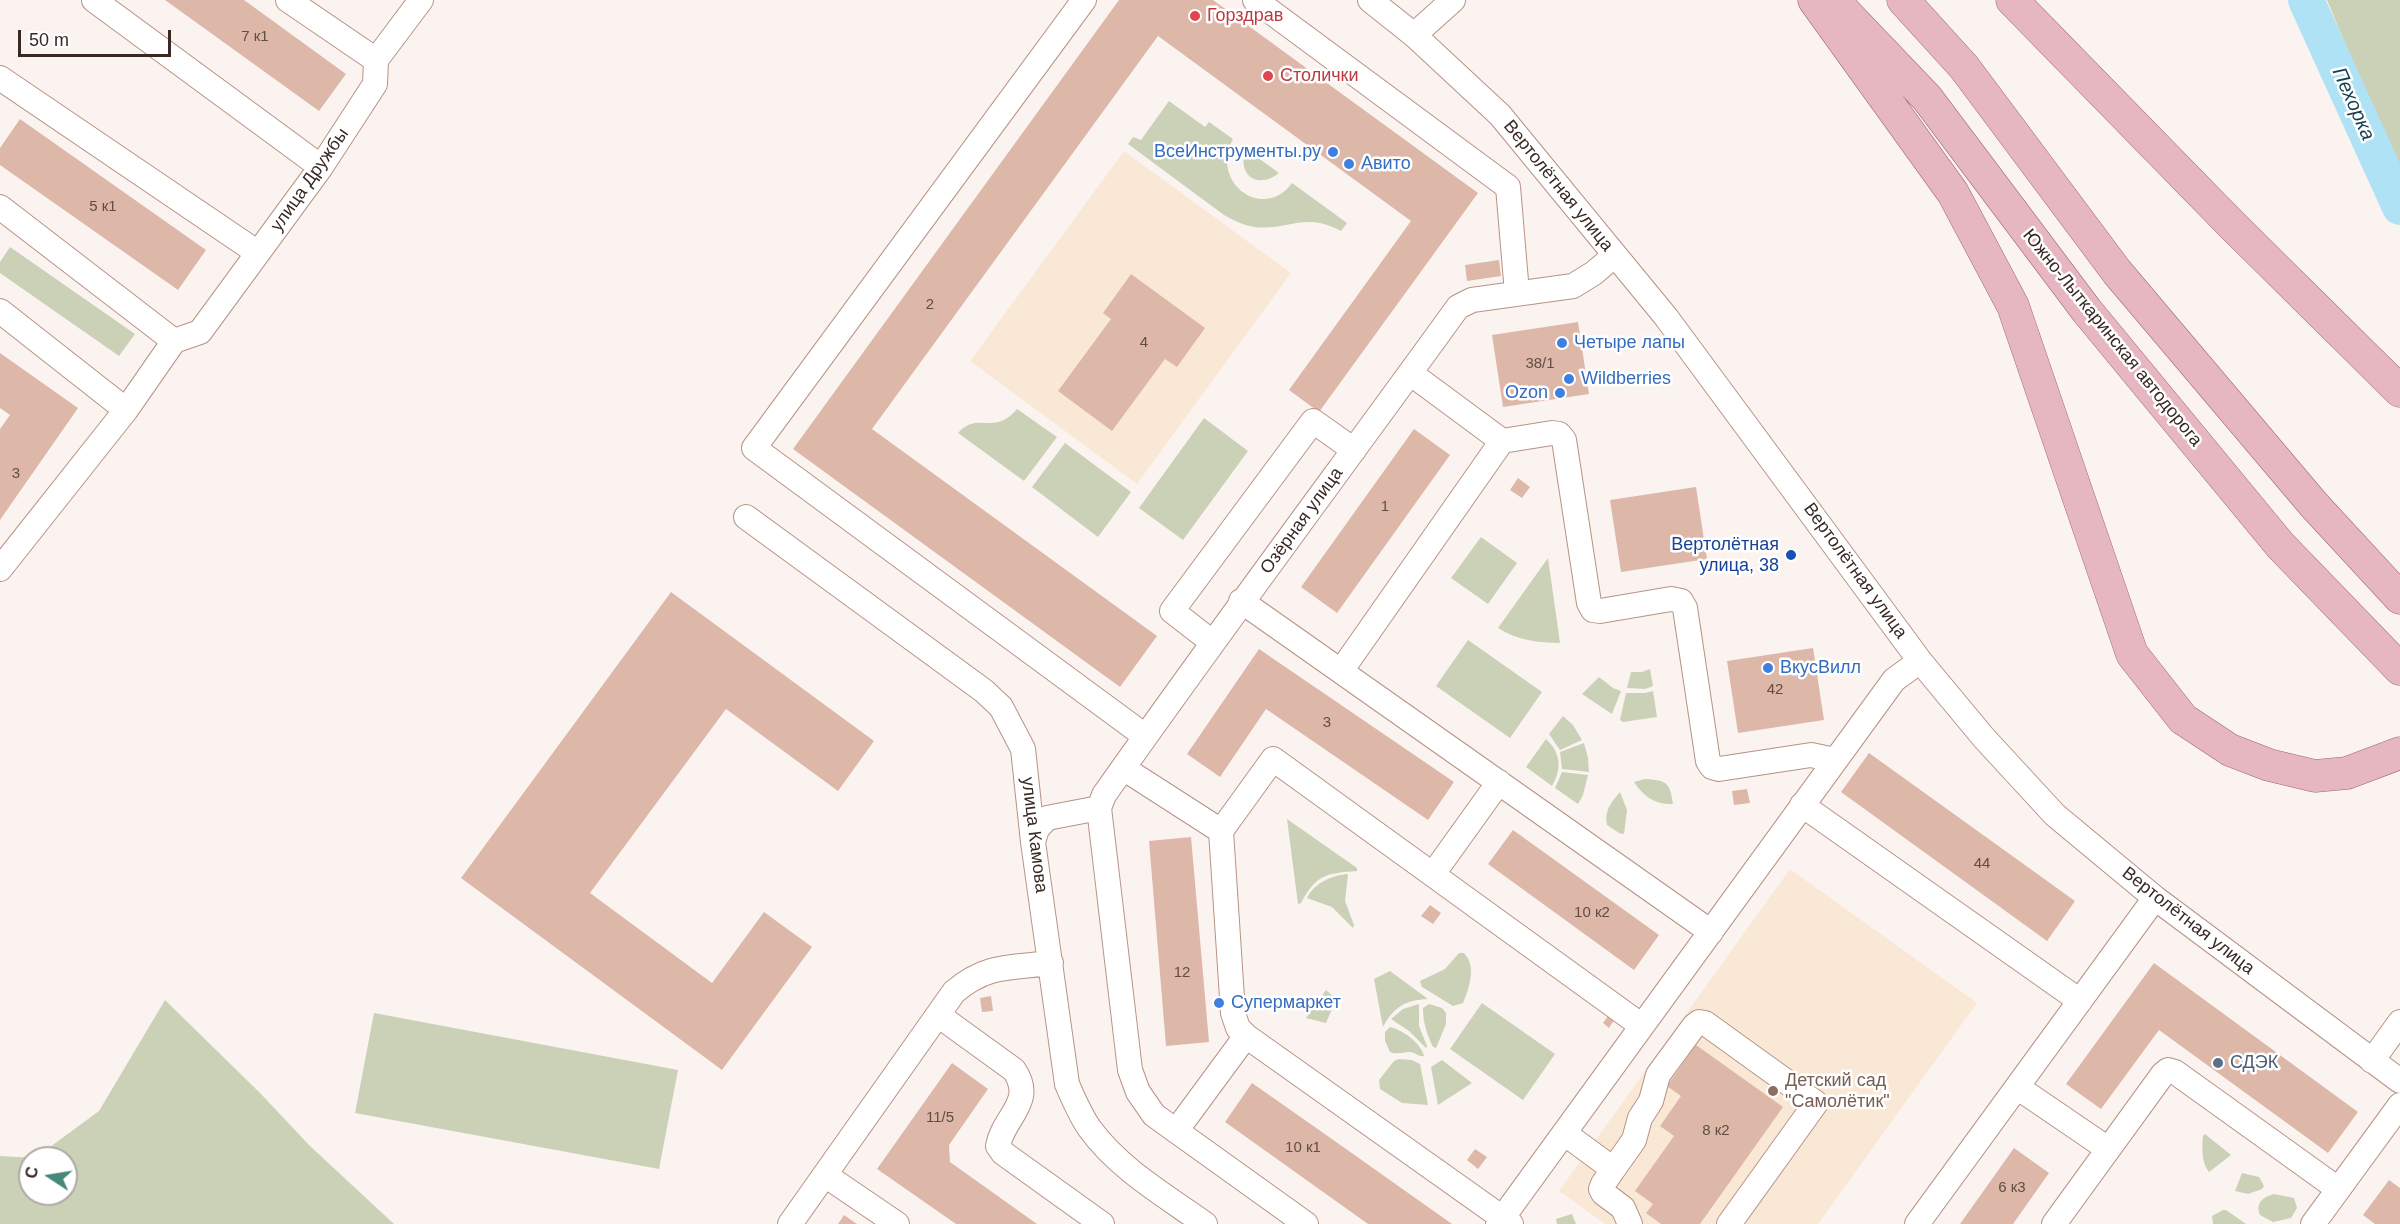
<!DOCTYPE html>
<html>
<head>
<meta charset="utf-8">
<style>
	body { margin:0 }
	#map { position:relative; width:2400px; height:1224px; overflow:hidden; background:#fbf3f0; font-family:Arial,sans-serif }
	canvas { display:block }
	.north { position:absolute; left:18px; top:1146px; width:60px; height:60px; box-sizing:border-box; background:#fff; border:2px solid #afa9a7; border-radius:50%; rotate:282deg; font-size:16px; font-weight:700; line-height:24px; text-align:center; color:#382923 }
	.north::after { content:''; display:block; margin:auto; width:21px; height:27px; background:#46897b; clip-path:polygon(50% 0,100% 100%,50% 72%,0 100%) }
	.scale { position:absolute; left:18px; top:30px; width:153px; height:27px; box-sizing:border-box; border:3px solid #382923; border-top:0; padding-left:8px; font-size:18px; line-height:21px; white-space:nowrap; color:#382923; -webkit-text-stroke:4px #fff; paint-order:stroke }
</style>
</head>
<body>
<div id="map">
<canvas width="2400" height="1224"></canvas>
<div class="north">С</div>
<div class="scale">50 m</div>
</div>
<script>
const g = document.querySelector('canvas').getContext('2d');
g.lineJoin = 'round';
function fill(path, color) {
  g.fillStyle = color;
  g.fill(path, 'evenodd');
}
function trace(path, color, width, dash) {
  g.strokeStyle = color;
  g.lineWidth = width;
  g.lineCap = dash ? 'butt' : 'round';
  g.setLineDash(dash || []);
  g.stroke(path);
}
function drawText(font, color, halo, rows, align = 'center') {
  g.font = font + ' Arial,sans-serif';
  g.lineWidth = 5;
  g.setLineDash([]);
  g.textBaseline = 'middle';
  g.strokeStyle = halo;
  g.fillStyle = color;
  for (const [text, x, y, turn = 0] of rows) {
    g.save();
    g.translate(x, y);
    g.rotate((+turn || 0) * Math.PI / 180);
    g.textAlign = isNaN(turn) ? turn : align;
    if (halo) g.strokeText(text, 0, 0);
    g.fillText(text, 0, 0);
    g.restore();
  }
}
fill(new Path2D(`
	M1124 151 1291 273 1137 484 970 361Z
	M1790 869 1977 1003 1818 1224H1605L1559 1191Z`), '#fae8d7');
fill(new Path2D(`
	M2327 0H2400V176Z
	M1169 101 1205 127 1209 122 1233 139C1209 183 1264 222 1292 183L1347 223 1341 231C1305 211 1288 231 1254 227 1243 225 1233 220 1224 215L1128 144 1133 137 1141 140Z
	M1246 149 1279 173C1258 190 1236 175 1246 149Z
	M10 247 135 334 119 356 0 273V262Z
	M1017 409 1057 437 1024 481 958 433C978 410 994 437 1017 409Z
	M1204 418 1248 451 1183 540 1139 508Z
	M1065 443 1131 492 1098 537 1032 487Z
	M1481 537 1517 563 1488 604 1451 578Z
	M1548 558 1560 643C1539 643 1516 640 1498 628Z
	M1468 640 1542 692 1510 738 1436 686Z
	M1650 669 1653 686 1645 689 1627 688 1631 672H1642Z
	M1599 677 1613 688 1621 691 1612 714 1582 694Z
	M1653 691 1657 717 1623 722 1620 720 1626 693H1645Z
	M1563 716 1573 725 1582 740 1560 750 1549 734Z
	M1546 739C1561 753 1562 769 1552 786L1526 767Z
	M1584 743 1588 758 1589 772 1562 769 1560 752Z
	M1562 772 1588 775 1583 795 1578 804 1555 788Z
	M1645 779C1667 780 1670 783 1673 804 1655 805 1643 796 1634 782Z
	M1620 792 1627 810 1624 834 1619 833 1607 825C1604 811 1611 802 1620 792Z
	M1287 819 1357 868V871C1326 873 1316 875 1301 903L1298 904Z
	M1348 874 1345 901 1354 925 1353 928 1332 907 1307 898C1314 883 1333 875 1348 874Z
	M1459 953H1464C1477 967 1469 988 1463 1003L1453 1006 1422 987 1420 981 1445 969Z
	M1390 971 1428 999C1405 1000 1394 1007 1383 1027L1374 979Z
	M1326 990 1338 1001 1332 1009 1326 1023 1306 1018Z
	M165 1000 261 1094 310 1146 394 1224H0V1156L35 1158 99 1111ZM30 1158H66V1194H30Z
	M1482 1003 1555 1054 1523 1100 1450 1049Z
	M1419 1004V1026L1427 1046 1426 1048 1409 1031 1391 1019 1403 1009Z
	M1429 1004 1442 1008 1446 1013V1024L1436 1048 1433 1047C1427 1034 1423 1023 1423 1008Z
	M374 1013 678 1070 659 1169 355 1113Z
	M1390 1027C1403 1030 1421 1043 1424 1056 1418 1057 1417 1053 1410 1052 1402 1052 1398 1055 1390 1052L1385 1041V1032Z
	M1399 1059 1412 1060 1420 1064 1428 1105 1402 1103 1380 1089 1379 1080 1394 1061Z
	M1442 1060 1472 1083 1438 1105 1431 1067Z
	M2205 1134 2231 1155 2209 1172C2201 1162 2202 1148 2203 1136Z
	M2242 1173 2259 1177 2264 1186 2262 1189 2248 1194 2235 1191Z
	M2274 1194 2294 1198 2297 1208 2291 1218 2273 1222 2260 1215C2255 1203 2263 1197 2274 1194Z
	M2223 1210H2226L2246 1224H2213L2212 1216Z
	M1572 1214 1576 1224H1557L1556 1219Z`), '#cad1b7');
trace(new Path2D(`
	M2306 0 2400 207`), '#b0e2f6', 36);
fill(new Path2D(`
	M165 0H244L346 74 319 111Z
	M1119 0H1213L1478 193 1319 412 1289 390 1411 221 1158 36 872 429 1157 636 1120 687 793 449Z
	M20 119 206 250 178 290 0 165V148Z
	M1499 260 1501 276 1467 281 1465 265Z
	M1131 274 1205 328 1177 367 1165 359 1112 431 1058 391 1111 319 1103 313Z
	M1578 322 1589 394 1503 407 1492 335Z
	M0 353 78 408 0 520V429L10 415 0 408Z
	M1414 429 1450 455 1337 613 1301 587Z
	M1518 478 1530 487 1522 498 1510 490Z
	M1696 487 1707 559 1621 572 1610 500Z
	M671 592 874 741 838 791 726 709 590 893 712 983 764 912 812 947 722 1070 461 878Z
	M1813 648 1824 720 1738 733 1727 661Z
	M1259 649 1454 782 1428 820 1266 709 1220 777 1187 754Z
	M1869 753 2075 901 2047 941 1841 792Z
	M1747 789 1750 803 1734 805 1732 791Z
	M1513 830 1659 935 1634 970 1488 864Z
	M1191 837 1209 1042 1166 1046 1149 841Z
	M1430 905 1441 913 1433 924 1421 916Z
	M2154 963 2358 1112 2328 1153 2159 1030 2101 1109 2066 1084Z
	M991 996 993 1011 982 1012 980 998Z
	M1608 1016 1614 1020 1609 1028 1603 1023Z
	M1696 1045 1783 1107 1700 1224H1661L1646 1213 1653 1204 1635 1191 1674 1136 1660 1126 1681 1096 1667 1086Z
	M952 1063 988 1089 949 1145 950 1162 1037 1224H956L877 1169Z
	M1252 1083 1322 1132 1452 1224H1368L1225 1122Z
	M2014 1148 2049 1173 2013 1224H1960Z
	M1475 1149 1487 1157 1478 1169 1467 1160Z
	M2389 1180 2400 1188V1224H2375L2363 1215Z
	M844 1215 857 1224H838Z`), '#ddb8a9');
const minor = new Path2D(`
	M94 0 321 167
	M288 0 376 60
	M1084 0 754 448 1145 736
	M1255 0 1508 187 1517 293
	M1370 0 1414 35 1500 115 1666 317 1920 661 1984 738 2055 815 2155 898 2400 1081
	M1414 35 1453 0
	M0 78 258 253
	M0 207 174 341
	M0 311 126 410
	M174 341 200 332 321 167 375 84 376 60 421 0
	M1410 373 1502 441 1552 433 1559 434 1564 440 1589 603 1593 610 1600 611 1671 599 1681 601 1685 608 1708 761 1712 767 1719 769 1811 755 1835 760
	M746 517 984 691 1001 707 1023 749 1033 842 1067 1084C1074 1100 1080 1115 1090 1129 1119 1169 1166 1196 1205 1224
	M0 569 126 410 174 341
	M1241 601 1711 932
	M1212 642 1172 611 1313 421 1354 450
	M1341 671 1502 441
	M1123 768 1221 831
	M1802 805 2080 1001
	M1099 808 1130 1070 1138 1092 1154 1115 1306 1224
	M1033 842 1037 829 1047 818 1099 808 1104 795C1220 630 1340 470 1458 307L1472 300 1573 286 1594 273 1615 255
	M1433 874 1499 782
	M938 1015 1014 1070C1036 1102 1003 1117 998 1146L1003 1153 1102 1224
	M1642 1026 1894 680 1920 661
	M1246 1036 1238 1028 1233 1013 1221 831 1273 759 1642 1026 1498 1224
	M2372 1061 2400 1022
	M2017 1087 2108 1149
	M1176 1131 1246 1036 1511 1224
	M1564 1133 1613 1169
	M825 1175 897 1224
	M790 1224 954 992C987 964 1010 968 1051 963
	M1630 1224 1623 1208 1603 1193 1601 1189 1603 1184 1634 1140 1640 1118 1651 1101 1658 1075 1694 1026 1699 1022 1705 1023 1816 1103 1729 1224
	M1917 1224 2155 898
	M2054 1224 2163 1074 2168 1070 2175 1072 2338 1189
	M2313 1224 2400 1105`);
const major = new Path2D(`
	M1814 0 1953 193 2013 306 2132 654 2183 719 2230 750 2269 765 2315 776 2347 773 2400 753
	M1903 0 1964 67 2117 272 2314 505 2400 598
	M2012 0 2232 225 2400 391
	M1842 9 1927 98 2087 311 2280 545 2400 669`);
trace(minor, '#b79385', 26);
trace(major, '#9f666f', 33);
trace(minor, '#fff', 24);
trace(major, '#e6b7c1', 32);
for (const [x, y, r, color] of [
	[1195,16,6,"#e0444e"],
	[1268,76,6,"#e0444e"],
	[1333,152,6,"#3f7fe0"],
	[1349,164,6,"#3f7fe0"],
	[1562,343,6,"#3f7fe0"],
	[1569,379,6,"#3f7fe0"],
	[1560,393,6,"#3f7fe0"],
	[1791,555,6,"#1a4fb4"],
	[1768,668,6,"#3f7fe0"],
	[1219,1003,6,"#3f7fe0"],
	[2218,1063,6,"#5c6f8a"],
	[1773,1091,6,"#8d6e63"]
]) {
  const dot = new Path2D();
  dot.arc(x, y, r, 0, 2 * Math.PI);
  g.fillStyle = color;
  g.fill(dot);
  trace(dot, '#fff', 2);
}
drawText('15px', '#614d44', null, [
	["7 к1",255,37],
	["5 к1",103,207],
	["2",930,305],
	["4",1144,343],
	["38/1",1540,364],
	["3",16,474],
	["1",1385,507],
	["42",1775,690],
	["3",1327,723],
	["44",1982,864],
	["10 к2",1592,913],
	["12",1182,973],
	["11/5",940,1118],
	["8 к2",1716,1131],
	["10 к1",1303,1148],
	["6 к3",2012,1188]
]);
drawText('18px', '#be3a42', '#fff', [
	["Горздрав",1207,16],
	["Столички",1280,76]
], 'left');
drawText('18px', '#366cbe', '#fff', [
	["ВсеИнструменты.ру",1321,152,"right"],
	["Авито",1361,164],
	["Четыре лапы",1574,343],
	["Wildberries",1581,379],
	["Ozon",1548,393,"right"],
	["ВкусВилл",1780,668],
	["Супермаркет",1231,1003]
], 'left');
drawText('18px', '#382923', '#fff', [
	["улица Дружбы",310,180,-55],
	["Вертолётная улица",1558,186,51],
	["Южно-Лыткаринская автодорога",2112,338,51],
	["Озёрная улица",1302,521,-54],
	["Вертолётная улица",1855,571,54],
	["улица Камова",1034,835,83],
	["Вертолётная улица",2188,921,38]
]);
drawText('18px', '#164399', '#fff', [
	["Вертолётная",1779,545],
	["улица, 38",1779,566]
], 'right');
drawText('18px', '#4e5e75', '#fff', [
	["СДЭК",2230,1063]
], 'left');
drawText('18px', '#785e54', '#fff', [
	["Детский сад",1785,1081],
	["\"Самолётик\"",1785,1102]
], 'left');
drawText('italic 20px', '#143f4e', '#fff', [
	["Пехорка",2353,104,66]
]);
</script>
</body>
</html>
